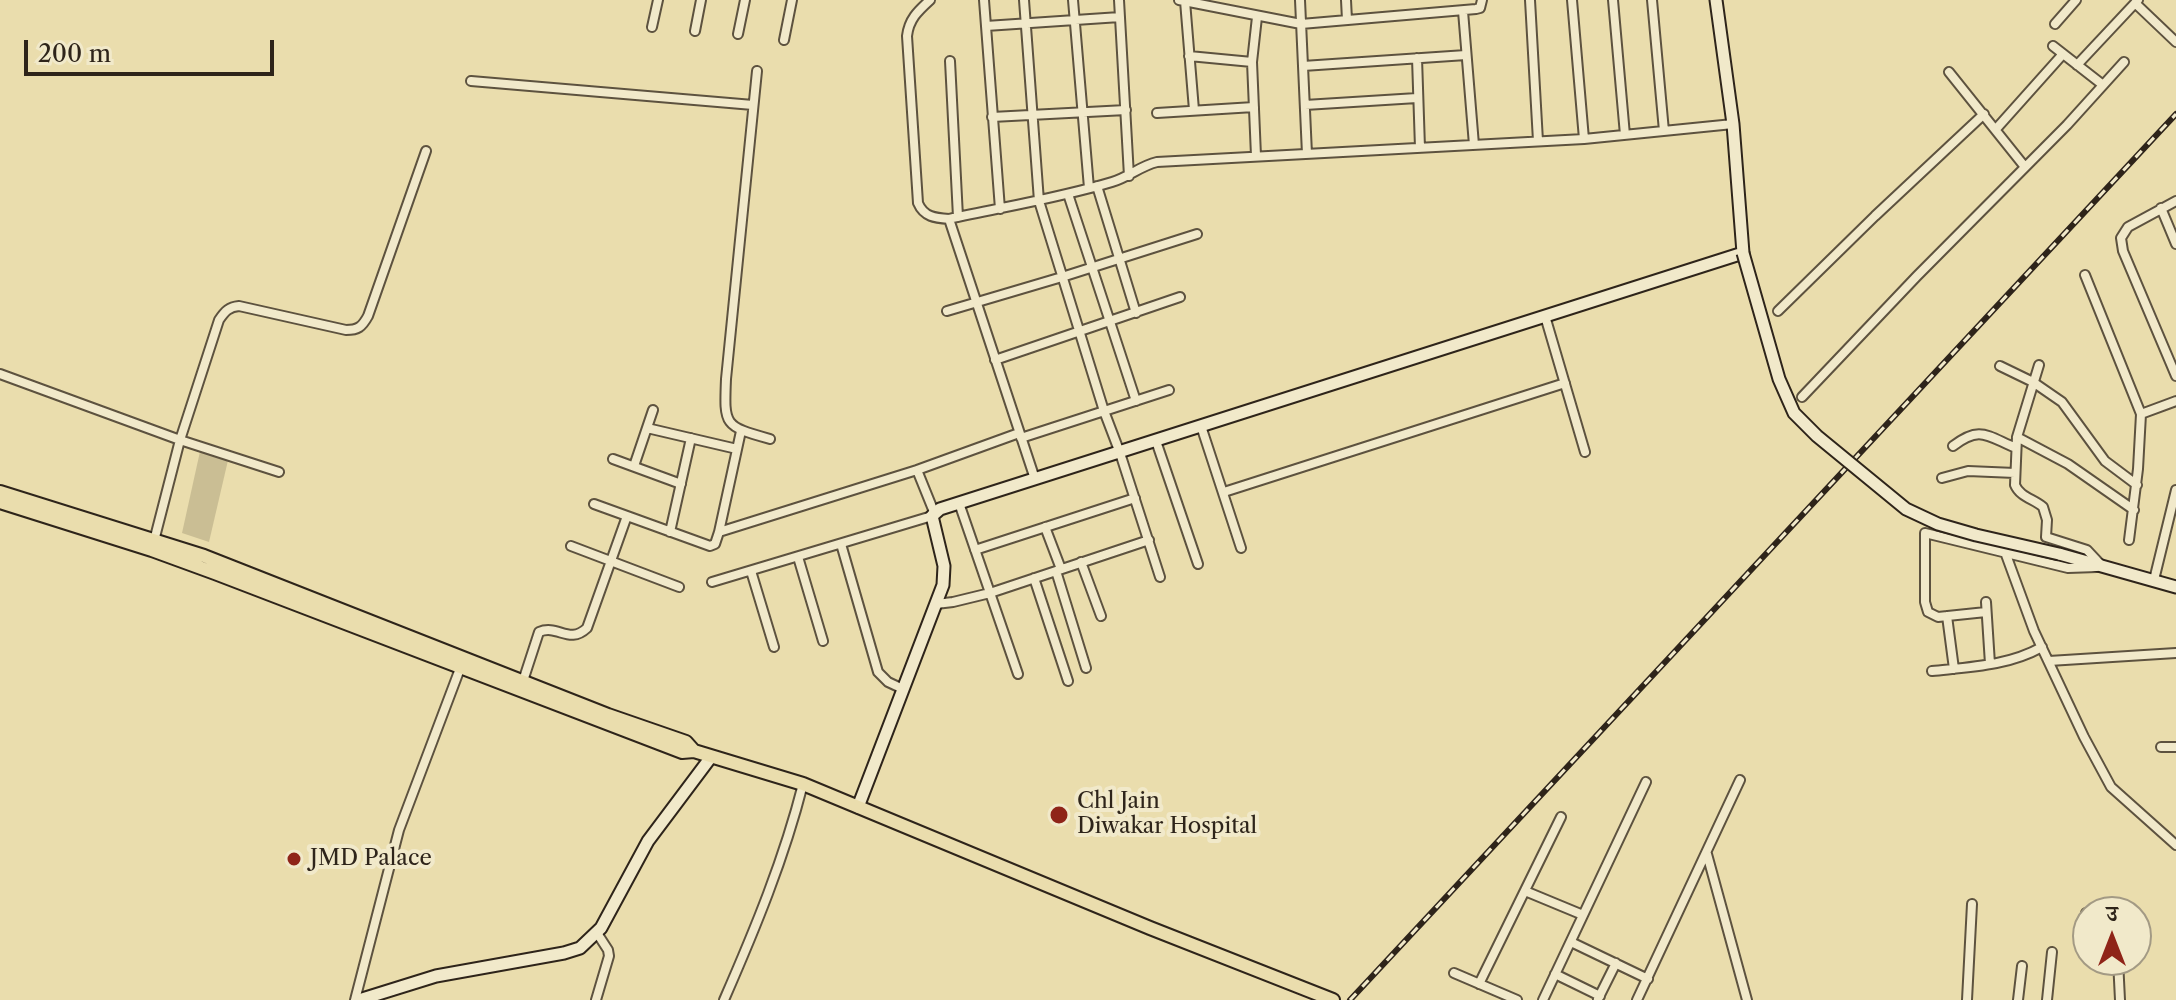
<!DOCTYPE html>
<html>
<head>
<meta charset="utf-8">
<style>
	body { margin:0 }
	#map { position:relative; width:2176px; height:1000px; overflow:hidden; background:#eaddad; font-family:"Libre Caslon Text","Noto Serif Devanagari",serif }
	canvas { display:block }
	.north { position:absolute; left:2072px; top:896px; width:80px; height:80px; box-sizing:border-box; background:#f1e9ca; border:2px solid #a39a84; border-radius:50%; rotate:0deg; font-size:22px; font-weight:700; line-height:32px; text-align:center; color:#2e241a }
	.north::after { content:''; display:block; margin:auto; width:28px; height:36px; background:#8f2418; clip-path:polygon(50% 0,100% 100%,50% 72%,0 100%) }
	.scale { position:absolute; left:24px; top:40px; width:250px; height:36px; box-sizing:border-box; border:4px solid #2e241a; border-top:0; padding-left:10px; font-size:24px; line-height:28px; white-space:nowrap; color:#2e241a; -webkit-text-stroke:6px #f1e9ca; paint-order:stroke }
</style>
</head>
<body>
<div id="map">
<canvas width="2176" height="1000"></canvas>
<div class="north">उ</div>
<div class="scale">200 m</div>
</div>
<script>
const g = document.querySelector('canvas').getContext('2d');
g.lineJoin = 'round';
function fill(path, color) {
  g.fillStyle = color;
  g.fill(path, 'evenodd');
}
function trace(path, color, width, dash) {
  g.strokeStyle = color;
  g.lineWidth = width;
  g.lineCap = dash ? 'butt' : 'round';
  g.setLineDash(dash || []);
  g.stroke(path);
}
function drawText(font, color, halo, rows, align = 'center') {
  g.font = font + ' "Libre Caslon Text",serif';
  g.lineWidth = 8;
  g.setLineDash([]);
  g.textBaseline = 'middle';
  g.strokeStyle = halo;
  g.fillStyle = color;
  for (const [text, x, y, turn = 0] of rows) {
    g.save();
    g.translate(x, y);
    g.rotate((+turn || 0) * Math.PI / 180);
    g.textAlign = isNaN(turn) ? turn : align;
    if (halo) g.strokeText(text, 0, 0);
    g.fillText(text, 0, 0);
    g.restore();
  }
}
fill(new Path2D(`
	M201 447 229 456 209 542 182 533Z`), '#cabe94');
const street = new Path2D(`
	M930 0C918 11 909 19 907 36L918 203C924 217 935 218 949 219 1003 207 1059 198 1112 182 1129 177 1140 166 1157 162L1584 139 1733 124
	M984 0 1000 209
	M1024 0 1039 201 1104 411 1120 453 1160 577
	M1073 0 1089 188
	M1119 0 1129 176
	M1179 0 1301 24 1476 9 1480 8 1482 0
	M1300 0 1307 154
	M1346 0 1347 20
	M1530 0 1538 141
	M1572 0 1584 139
	M1613 0 1625 135
	M1652 0 1664 131
	M1185 1 1194 110
	M2135 3 2176 42
	M1463 11 1474 145
	M2055 24 2076 0
	M986 26 1120 17
	M652 27 658 0
	M695 31 701 0
	M738 34 745 0
	M784 40 792 0
	M2053 46 2103 85
	M1189 56 1252 62
	M1417 58 1420 148
	M950 61 958 217
	M2077 65 2138 0
	M1303 66 1466 55
	M757 71 726 379C724 426 724 426 770 439
	M1949 72 2025 167
	M471 81 753 105
	M1305 105 1417 98
	M1157 113 1254 107
	M992 117 1126 110
	M1996 129 2063 54
	M1256 156 1252 62 1257 17
	M1097 186 1136 313
	M1068 194 1136 401
	M2176 201 2128 227 2121 238 2123 251 2176 376
	M2161 208 2176 244
	M949 219 1035 479
	M2085 275 2141 414 2138 469 2129 540
	M947 311 1062 277 1197 234
	M1778 311 1875 216 1984 114
	M1545 316 1585 452
	M995 360 1180 297
	M2039 365 2017 437 2015 485C2020 497 2034 499 2043 507L2047 520 2046 537 2087 550 2102 566
	M2000 366 2033 382 2062 402 2105 461 2137 485
	M0 374 180 440 279 472
	M1802 397 1917 276 2067 125 2124 62
	M2141 414 2176 401
	M1201 426 1241 548
	M647 428 737 449
	M2017 437 2068 464 2134 510
	M1021 438 1169 390
	M1156 441 1198 564
	M1953 446C1980 425 1987 436 2016 448
	M613 459 681 484
	M634 466 653 410
	M917 470 934 512
	M1942 478 1968 471 2015 473
	M1224 492 1565 383
	M959 503 1018 674
	M594 504 710 546 715 544 719 532 741 431
	M1045 527 1061 569
	M670 532 691 438
	M719 532 917 470 1019 433
	M154 541 180 440 219 320C225 311 229 307 239 306L346 330C358 330 362 327 368 316L426 151
	M841 544 878 672 888 682 903 689
	M571 546 679 587
	M975 550 1135 498
	M2005 552 2034 631 2084 737 2111 787 2176 845
	M798 557 823 641
	M1081 562 1101 616
	M751 571 774 647
	M1056 571 1086 668
	M1034 578 1068 681
	M2154 580 2176 490
	M712 582 932 516
	M1986 602 1990 664
	M936 604 953 602 990 593 1149 540
	M1986 612 1938 617 1928 612 1925 602V533L2068 568 2097 567
	M1947 616 1954 669
	M2049 661 2176 653
	M1932 671C1970 667 2008 666 2042 647
	M523 681 539 632C558 624 569 645 587 628L627 516
	M2161 747H2176
	M1707 854 1747 1000
	M1525 891 1583 915
	M2086 913 2088 915
	M1571 942 1648 979
	M2118 960 2120 1000
	M1454 973 1517 1000
	M1555 974 1600 996
	M1479 984 1561 817
	M1598 999 1616 963
	M355 1000 399 830 461 666
	M596 1000 609 956 608 950 597 933
	M724 1000C755 929 784 859 803 784
	M1543 1000 1646 782
	M1637 1000 1740 780
	M1967 1000 1972 904
	M2018 1000 2022 966
	M2047 1000 2052 952`);
const secondary = new Path2D(`
	M2059 554 2176 587
	M858 807 943 585 944 566 932 516 940 509 1743 253 1733 124 1716 0
	M359 1000 436 976 564 953 580 948 601 928 648 841 711 757`);
const primary = new Path2D(`
	M0 492 204 556 608 715 686 742 694 751
	M0 502 152 550 215 573 682 752 694 751 803 784 1150 928 1333 1000`);
trace(street, '#5d523f', 12);
trace(secondary, '#2e241a', 15);
trace(primary, '#2e241a', 16);
trace(street, '#f1e9ca', 8);
trace(secondary, '#f1e9ca', 11);
trace(primary, '#eaddad', 12);
const rail = new Path2D(`
	M1350 1000 2176 114`);
trace(rail, '#2e241a', 6);
trace(rail, '#f1e9ca', 3, [9]);
const secondaryBridge = new Path2D(`
	M1743 253 1779 379 1794 413 1817 436 1906 509 1938 524 1976 535 2059 554`);
trace(secondaryBridge, '#2e241a', 15, []);
trace(secondaryBridge, '#f1e9ca', 11);
for (const [x, y, r, color] of [
	[1059,815,10,"#8f2418"],
	[294,859,8,"#8f2418"]
]) {
  const dot = new Path2D();
  dot.arc(x, y, r, 0, 2 * Math.PI);
  g.fillStyle = color;
  g.fill(dot);
  trace(dot, '#f1e9ca', 3);
}
drawText('22px', '#2e241a', '#f1e9ca', [
	["Chl Jain",1077,802],
	["Diwakar Hospital",1077,827],
	["JMD Palace",310,859]
], 'left');
</script>
</body>
</html>
